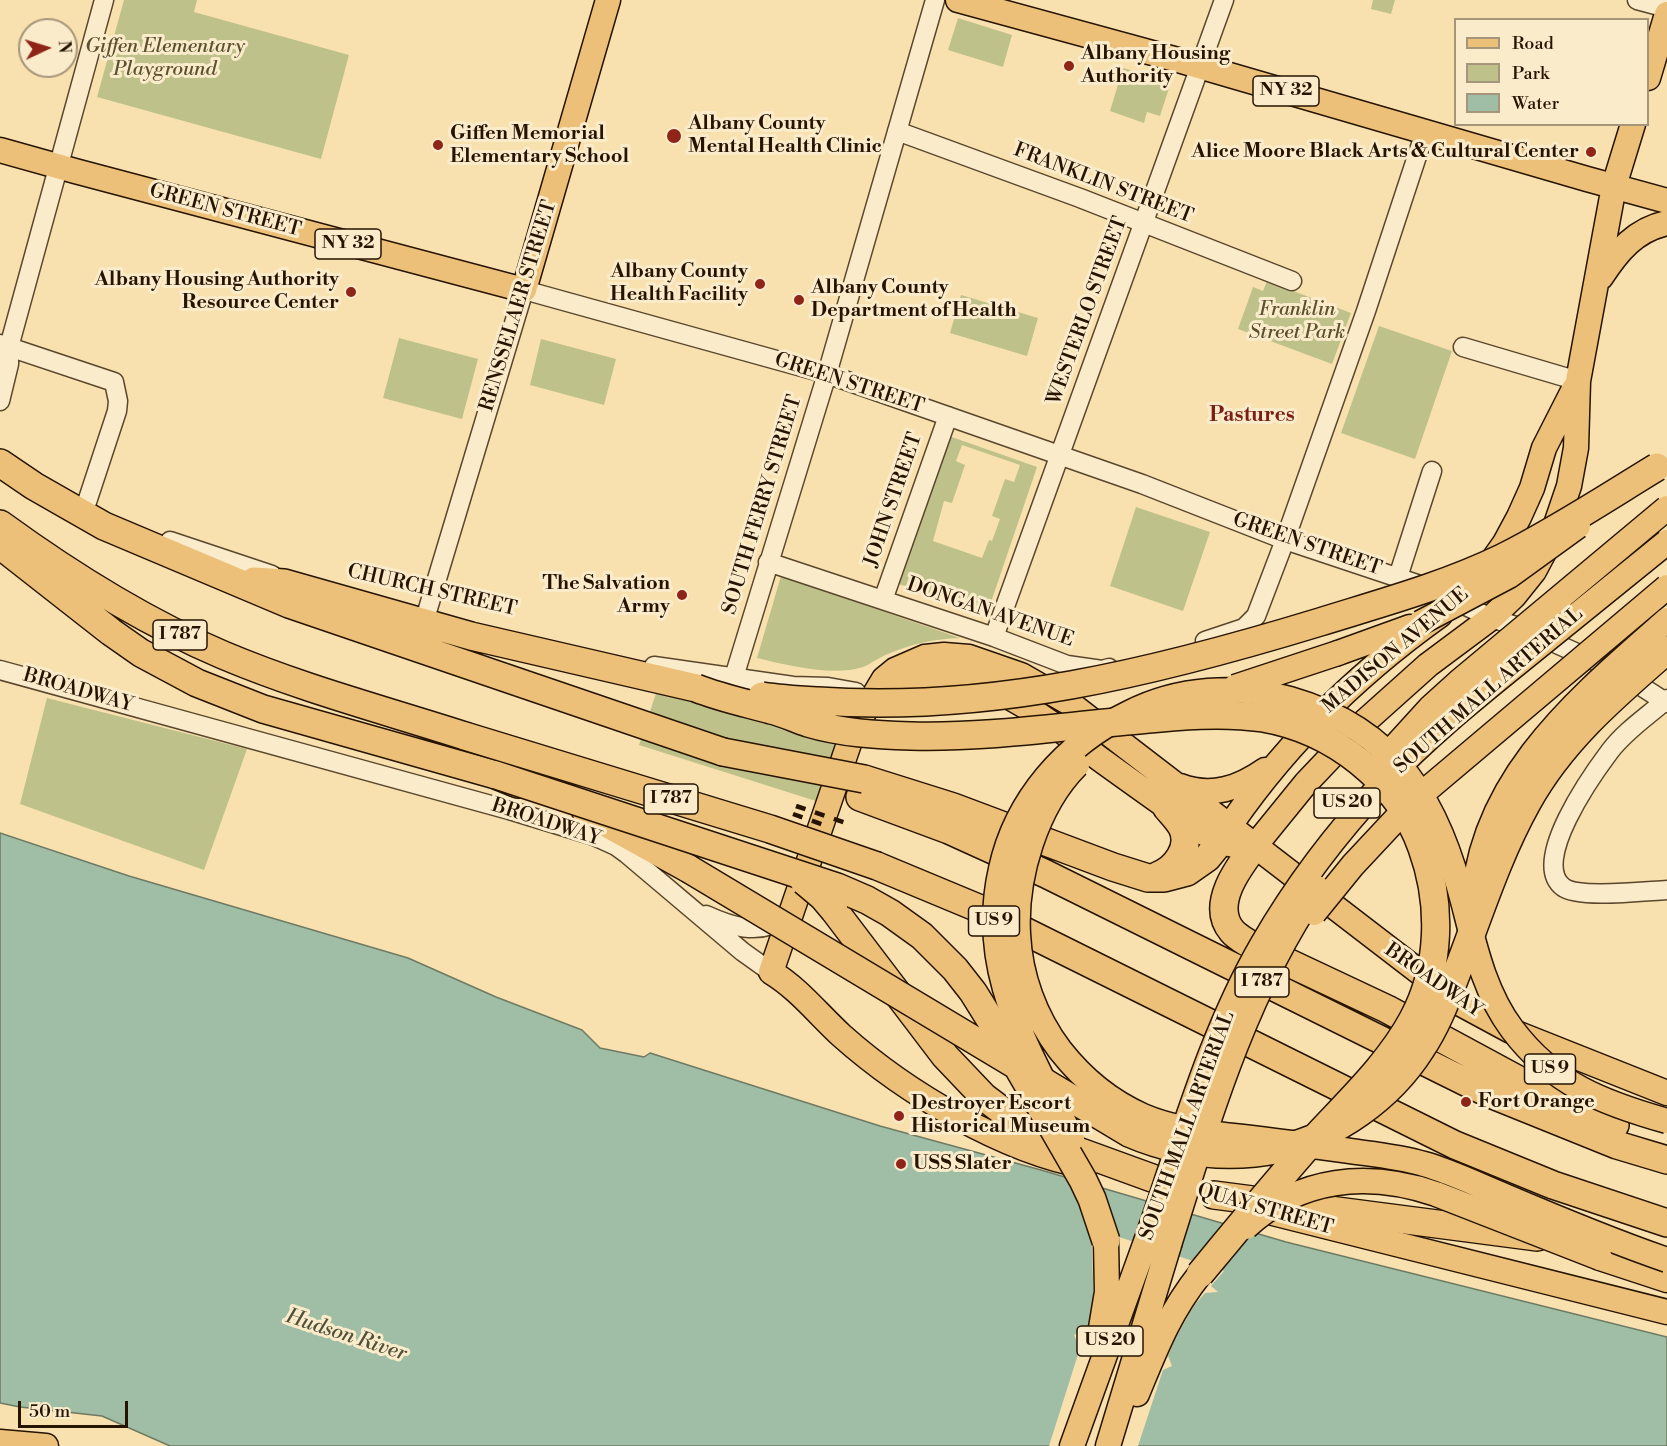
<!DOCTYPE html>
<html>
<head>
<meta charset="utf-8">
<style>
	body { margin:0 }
	#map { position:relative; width:1667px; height:1446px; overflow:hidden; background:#f8e1af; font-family:"Libre Bodoni",serif }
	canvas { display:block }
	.legend { position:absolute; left:1454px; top:18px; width:195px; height:108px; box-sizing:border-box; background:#faeccb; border:2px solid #a5957a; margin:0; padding:8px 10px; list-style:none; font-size:18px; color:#261300 }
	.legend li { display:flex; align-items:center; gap:12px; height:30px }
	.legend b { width:30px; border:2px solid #a5957a }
	.north { position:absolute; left:18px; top:18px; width:60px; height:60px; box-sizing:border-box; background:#faeccb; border:2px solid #a5957a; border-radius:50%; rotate:86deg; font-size:16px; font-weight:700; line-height:24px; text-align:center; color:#261300 }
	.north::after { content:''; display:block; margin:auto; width:21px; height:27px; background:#8f2418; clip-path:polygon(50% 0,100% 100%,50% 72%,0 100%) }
	.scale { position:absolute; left:18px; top:1401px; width:110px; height:27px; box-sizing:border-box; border:3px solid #261300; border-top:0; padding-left:8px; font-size:18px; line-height:21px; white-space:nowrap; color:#261300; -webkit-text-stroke:4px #faeccb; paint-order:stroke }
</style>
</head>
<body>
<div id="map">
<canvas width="1667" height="1446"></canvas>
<ul class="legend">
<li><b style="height:8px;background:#ecc078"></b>Road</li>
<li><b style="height:16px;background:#bec28a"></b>Park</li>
<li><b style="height:16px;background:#9fbea5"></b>Water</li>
</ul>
<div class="north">N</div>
<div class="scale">50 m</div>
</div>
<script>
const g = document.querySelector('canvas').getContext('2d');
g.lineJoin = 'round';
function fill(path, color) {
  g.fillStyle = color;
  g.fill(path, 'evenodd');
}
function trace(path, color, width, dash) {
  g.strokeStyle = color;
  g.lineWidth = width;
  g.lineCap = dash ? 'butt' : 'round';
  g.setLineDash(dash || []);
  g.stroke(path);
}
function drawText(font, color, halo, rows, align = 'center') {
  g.font = font + ' "Libre Bodoni",serif';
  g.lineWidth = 6;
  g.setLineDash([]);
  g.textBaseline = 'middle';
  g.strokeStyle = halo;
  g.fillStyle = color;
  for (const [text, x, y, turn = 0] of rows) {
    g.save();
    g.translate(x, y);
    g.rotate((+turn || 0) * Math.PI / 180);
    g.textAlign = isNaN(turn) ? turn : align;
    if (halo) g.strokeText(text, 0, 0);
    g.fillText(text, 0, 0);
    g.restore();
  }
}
fill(new Path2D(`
	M124 0H197L194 12 349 55 321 159 97 97Z
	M1373 0H1395L1391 14 1371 9Z
	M958 18 1012 35 1003 67 948 50Z
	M1123 68 1171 82 1160 116 1147 112 1144 123 1110 111Z
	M1267 281 1351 313 1332 364 1238 329 1253 287 1263 291Z
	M961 295 1038 318 1027 356 950 333Z
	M1379 326 1452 351 1415 459 1341 433Z
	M399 338 478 359 462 419 383 398Z
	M541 339 616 359 604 405 530 385Z
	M949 436 1037 467 987 614 899 584ZM962 445 1020 465 1014 482 1005 479 992 516 1000 519 992 541 989 540 982 558 933 541 944 501 952 503 965 465 956 461Z
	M1136 507 1210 532 1183 611 1110 586Z
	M781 576 960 638C934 639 911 644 888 654 879 657 871 664 863 667 832 677 787 665 757 658Z
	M661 678 726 690 852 704 819 802 639 745Z
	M47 698 247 749 204 870 20 804Z`), '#bec28a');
const water = new Path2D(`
	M0 833 129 876 408 958 496 997 582 1030 600 1048 644 1057 650 1053 880 1126 1041 1170 1286 1242 1667 1337V1446H170L102 1416 20 1407 0 1403Z`);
fill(water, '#9fbea5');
trace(water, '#6f7a63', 1.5);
fill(new Path2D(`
	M1091 1228 1224 1271 1211 1286 1218 1292 1205 1293 1193 1307 1174 1341 1168 1356 1172 1366 1163 1370 1138 1446H1049L1080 1348 1074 1335 1087 1328 1094 1305Z`), '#f8e1af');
const minor = new Path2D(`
	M1637 0 1667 8
	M897 131 1080 198 1292 281
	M0 344 114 382 118 401 117 411 87 502
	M1463 347 1578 381
	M0 401 9 364V347L104 0
	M170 541 272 575
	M768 562 994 637 1067 665 1102 670 1109 668
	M1398 577 1432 471
	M883 600 948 416
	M427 612 524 290 827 374 1142 484 1285 540 1426 587 1491 618 1519 627 1619 672 1667 703
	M994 637 1224 0
	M1205 641 1244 628 1256 616 1285 540 1366 311 1425 132
	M654 666 793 686 828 687 856 692
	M0 670 509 810 594 836 616 846 627 854 743 952 771 972
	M734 677 827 374 935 0
	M1667 699C1648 716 1626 730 1610 751 1592 775 1530 862 1563 887 1578 899 1646 891 1667 890
	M706 915C730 926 759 936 782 919`);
const major = new Path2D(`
	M958 0 1178 60 1587 179 1667 201
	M1648 78 1667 14
	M0 150 75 171 524 290 608 0
	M1601 277C1618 251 1635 230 1667 223
	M1488 567 1505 543 1519 517 1532 488 1544 448 1574 389
	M1338 653 1410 627
	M873 699C899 689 924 676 952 678 1002 681 1064 733 1104 762 1136 785 1168 808 1201 831L1220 842 1234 845
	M1180 786C1212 798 1239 788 1265 770
	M1221 839C1280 749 1353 677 1440 615
	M1254 847 1306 783 1361 725 1428 665 1491 618 1514 596 1534 571 1551 539 1569 486 1576 448 1578 381 1614 186 1633 124
	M1086 1166C1003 1151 905 1092 842 1036 818 1014 799 989 771 972L854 729 884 679 895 670 925 657 944 655 969 657 1021 675 1068 702 1090 719 1461 1004 1511 1031 1667 1093
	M1265 1211 1667 1312
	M1600 1258 1667 1280
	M1100 1334 1107 1292 1106 1241
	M1137 1394C1156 1348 1169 1313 1200 1274
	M0 1442 46 1446
	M1072 1446 1148 1236
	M1108 1446 1169 1245`);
const highway = new Path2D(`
	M0 463 34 486 104 526 289 604 723 752
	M0 524C70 575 143 621 223 655 301 688 384 710 465 736
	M0 545 111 632 141 653 197 683 263 709 496 775 518 784
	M254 581 284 583 471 636 696 688
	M864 779 953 807 1113 867 1148 878H1164L1187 872 1207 858 1220 842
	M860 797 949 830 1046 874 1488 1093 1617 1145 1667 1160
	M586 812 689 869
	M1254 847C1238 868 1210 905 1232 931 1237 937 1245 941 1251 945L1387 1009 1548 1096 1615 1125
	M877 866 978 908 1455 1145 1553 1185 1667 1223
	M1157 876C1176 869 1192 847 1182 827 1178 820 1172 814 1167 808
	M834 910 945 1056 984 1097 1025 1128 1075 1150 1152 1178
	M1214 1195 1537 1237`);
trace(minor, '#5a462c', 21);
trace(major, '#261300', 27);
trace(highway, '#261300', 30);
trace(minor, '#faeccb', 18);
trace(major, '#ecc078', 24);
trace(highway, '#ecc078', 27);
trace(new Path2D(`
	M796 806 852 825
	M793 814 824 825`), '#261300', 4.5, [10, 10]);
const majorBridge = new Path2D(`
	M1420 623 1509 576 1578 526
	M1235 687 1338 653
	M1379 764 1430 708 1461 680 1667 508
	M1077 765C1036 806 1015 877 1018 934 1020 976 1035 1017 1060 1050 1082 1078 1111 1102 1143 1116 1171 1128 1202 1132 1233 1136 1269 1140 1306 1145 1343 1150 1370 1154 1398 1156 1424 1164 1452 1172 1478 1185 1505 1196 1559 1219 1612 1241 1667 1260
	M1314 913 1353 865 1411 803 1667 587
	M1473 913C1475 783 1577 699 1667 620
	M1072 1139C1030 1049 977 974 1001 869 1016 800 1065 744 1129 713 1178 688 1237 684 1290 699 1398 730 1438 803 1464 905 1475 948 1485 993 1512 1029 1553 1084 1603 1103 1667 1121
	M1246 1227C1300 1177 1368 1171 1436 1194L1600 1258
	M1148 1236C1182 1139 1210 1035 1262 945 1296 886 1337 832 1384 782 1425 738 1472 700 1519 662 1569 622 1618 582 1667 542
	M1169 1245C1208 1121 1243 997 1317 888`);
const highwayBridge = new Path2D(`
	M696 688C721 698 746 703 771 710 784 713 796 719 808 723 841 733 877 735 911 736 987 738 1064 726 1139 720 1179 716 1222 712 1263 718 1333 730 1398 780 1422 848 1442 903 1441 967 1413 1019 1389 1064 1348 1102 1314 1139 1275 1183 1238 1228 1200 1274
	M762 696C781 699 800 700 818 701 991 713 1156 672 1320 622 1381 603 1444 586 1502 558 1556 531 1606 498 1657 467
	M465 736 770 829 877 866
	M723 752 864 779
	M496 775 837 887 867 900 890 913 922 936 955 969 973 992 993 1024 1083 1180 1092 1199 1106 1241
	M689 869 1129 1133C1178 1154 1227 1160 1280 1149 1336 1136 1390 1098 1421 1049 1438 1024 1448 995 1459 967 1480 912 1498 855 1527 803 1561 741 1614 696 1667 650
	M804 881 823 897 834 910`);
trace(majorBridge, '#261300', 27, []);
trace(highwayBridge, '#261300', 30, []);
trace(majorBridge, '#ecc078', 24);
trace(highwayBridge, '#ecc078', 27);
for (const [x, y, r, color] of [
	[1069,66,6,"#8f2418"],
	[674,136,8,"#8f2418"],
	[438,145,6,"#8f2418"],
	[1591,152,6,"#8f2418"],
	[760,284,6,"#8f2418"],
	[351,292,6,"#8f2418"],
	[799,300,6,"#8f2418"],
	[682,595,6,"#8f2418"],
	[1466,1102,6,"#8f2418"],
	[899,1116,6,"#8f2418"],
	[901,1164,6,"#8f2418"]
]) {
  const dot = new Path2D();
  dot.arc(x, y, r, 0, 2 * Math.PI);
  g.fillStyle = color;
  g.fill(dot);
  trace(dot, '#faeccb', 2);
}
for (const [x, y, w] of [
	[1286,91,66],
	[348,244,66],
	[180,635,54],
	[671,799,54],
	[1347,803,66],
	[994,921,51],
	[1262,982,54],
	[1550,1069,51],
	[1110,1341,66]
]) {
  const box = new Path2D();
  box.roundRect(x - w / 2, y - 15, w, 30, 4.5);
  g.fillStyle = '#faeccb';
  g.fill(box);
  trace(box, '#261300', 1.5);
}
drawText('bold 18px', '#261300', null, [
	["NY 32",1286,91],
	["NY 32",348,244],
	["I 787",180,635],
	["I 787",671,799],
	["US 20",1347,803],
	["US 9",994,921],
	["I 787",1262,982],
	["US 9",1550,1069],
	["US 20",1110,1341]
]);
drawText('italic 20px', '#5b5030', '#faeccb', [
	["Giffen Elementary",165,47],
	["Playground",165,70],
	["Franklin",1297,310],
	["Street Park",1297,333]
]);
drawText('bold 20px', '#261300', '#faeccb', [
	["Albany Housing",1081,54],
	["Authority",1081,77],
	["Albany County",688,124],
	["Mental Health Clinic",688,147],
	["Giffen Memorial",450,134],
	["Elementary School",450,157],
	["Alice Moore Black Arts & Cultural Center",1579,152,"right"],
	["Albany County",748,272,"right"],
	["Health Facility",748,295,"right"],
	["Albany Housing Authority",339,280,"right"],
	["Resource Center",339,303,"right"],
	["Albany County",811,288],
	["Department of Health",811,311],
	["The Salvation",670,584,"right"],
	["Army",670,607,"right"],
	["Fort Orange",1478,1102],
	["Destroyer Escort",911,1104],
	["Historical Museum",911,1127],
	["USS Slater",913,1164]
], 'left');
drawText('20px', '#261300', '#faeccb', [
	["FRANKLIN STREET",1103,184,21],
	["GREEN STREET",225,211,15],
	["RENSSELAER STREET",519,306,-73],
	["WESTERLO STREET",1088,311,-70],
	["GREEN STREET",849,384,18],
	["JOHN STREET",894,500,-71],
	["SOUTH FERRY STREET",763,505,-73],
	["GREEN STREET",1307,545,19],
	["CHURCH STREET",432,591,13],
	["DONGAN AVENUE",990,613,19],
	["MADISON AVENUE",1396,651,-40],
	["BROADWAY",78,691,16],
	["SOUTH MALL ARTERIAL",1489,691,-41],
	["BROADWAY",546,823,18],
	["BROADWAY",1433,981,35],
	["SOUTH MALL ARTERIAL",1188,1126,-70],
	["QUAY STREET",1265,1210,16]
]);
drawText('bold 21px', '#7a1f14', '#faeccb', [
	["Pastures",1252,416]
]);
drawText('italic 21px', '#504f3a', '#faeccb', [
	["Hudson River",346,1336,18]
]);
</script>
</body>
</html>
